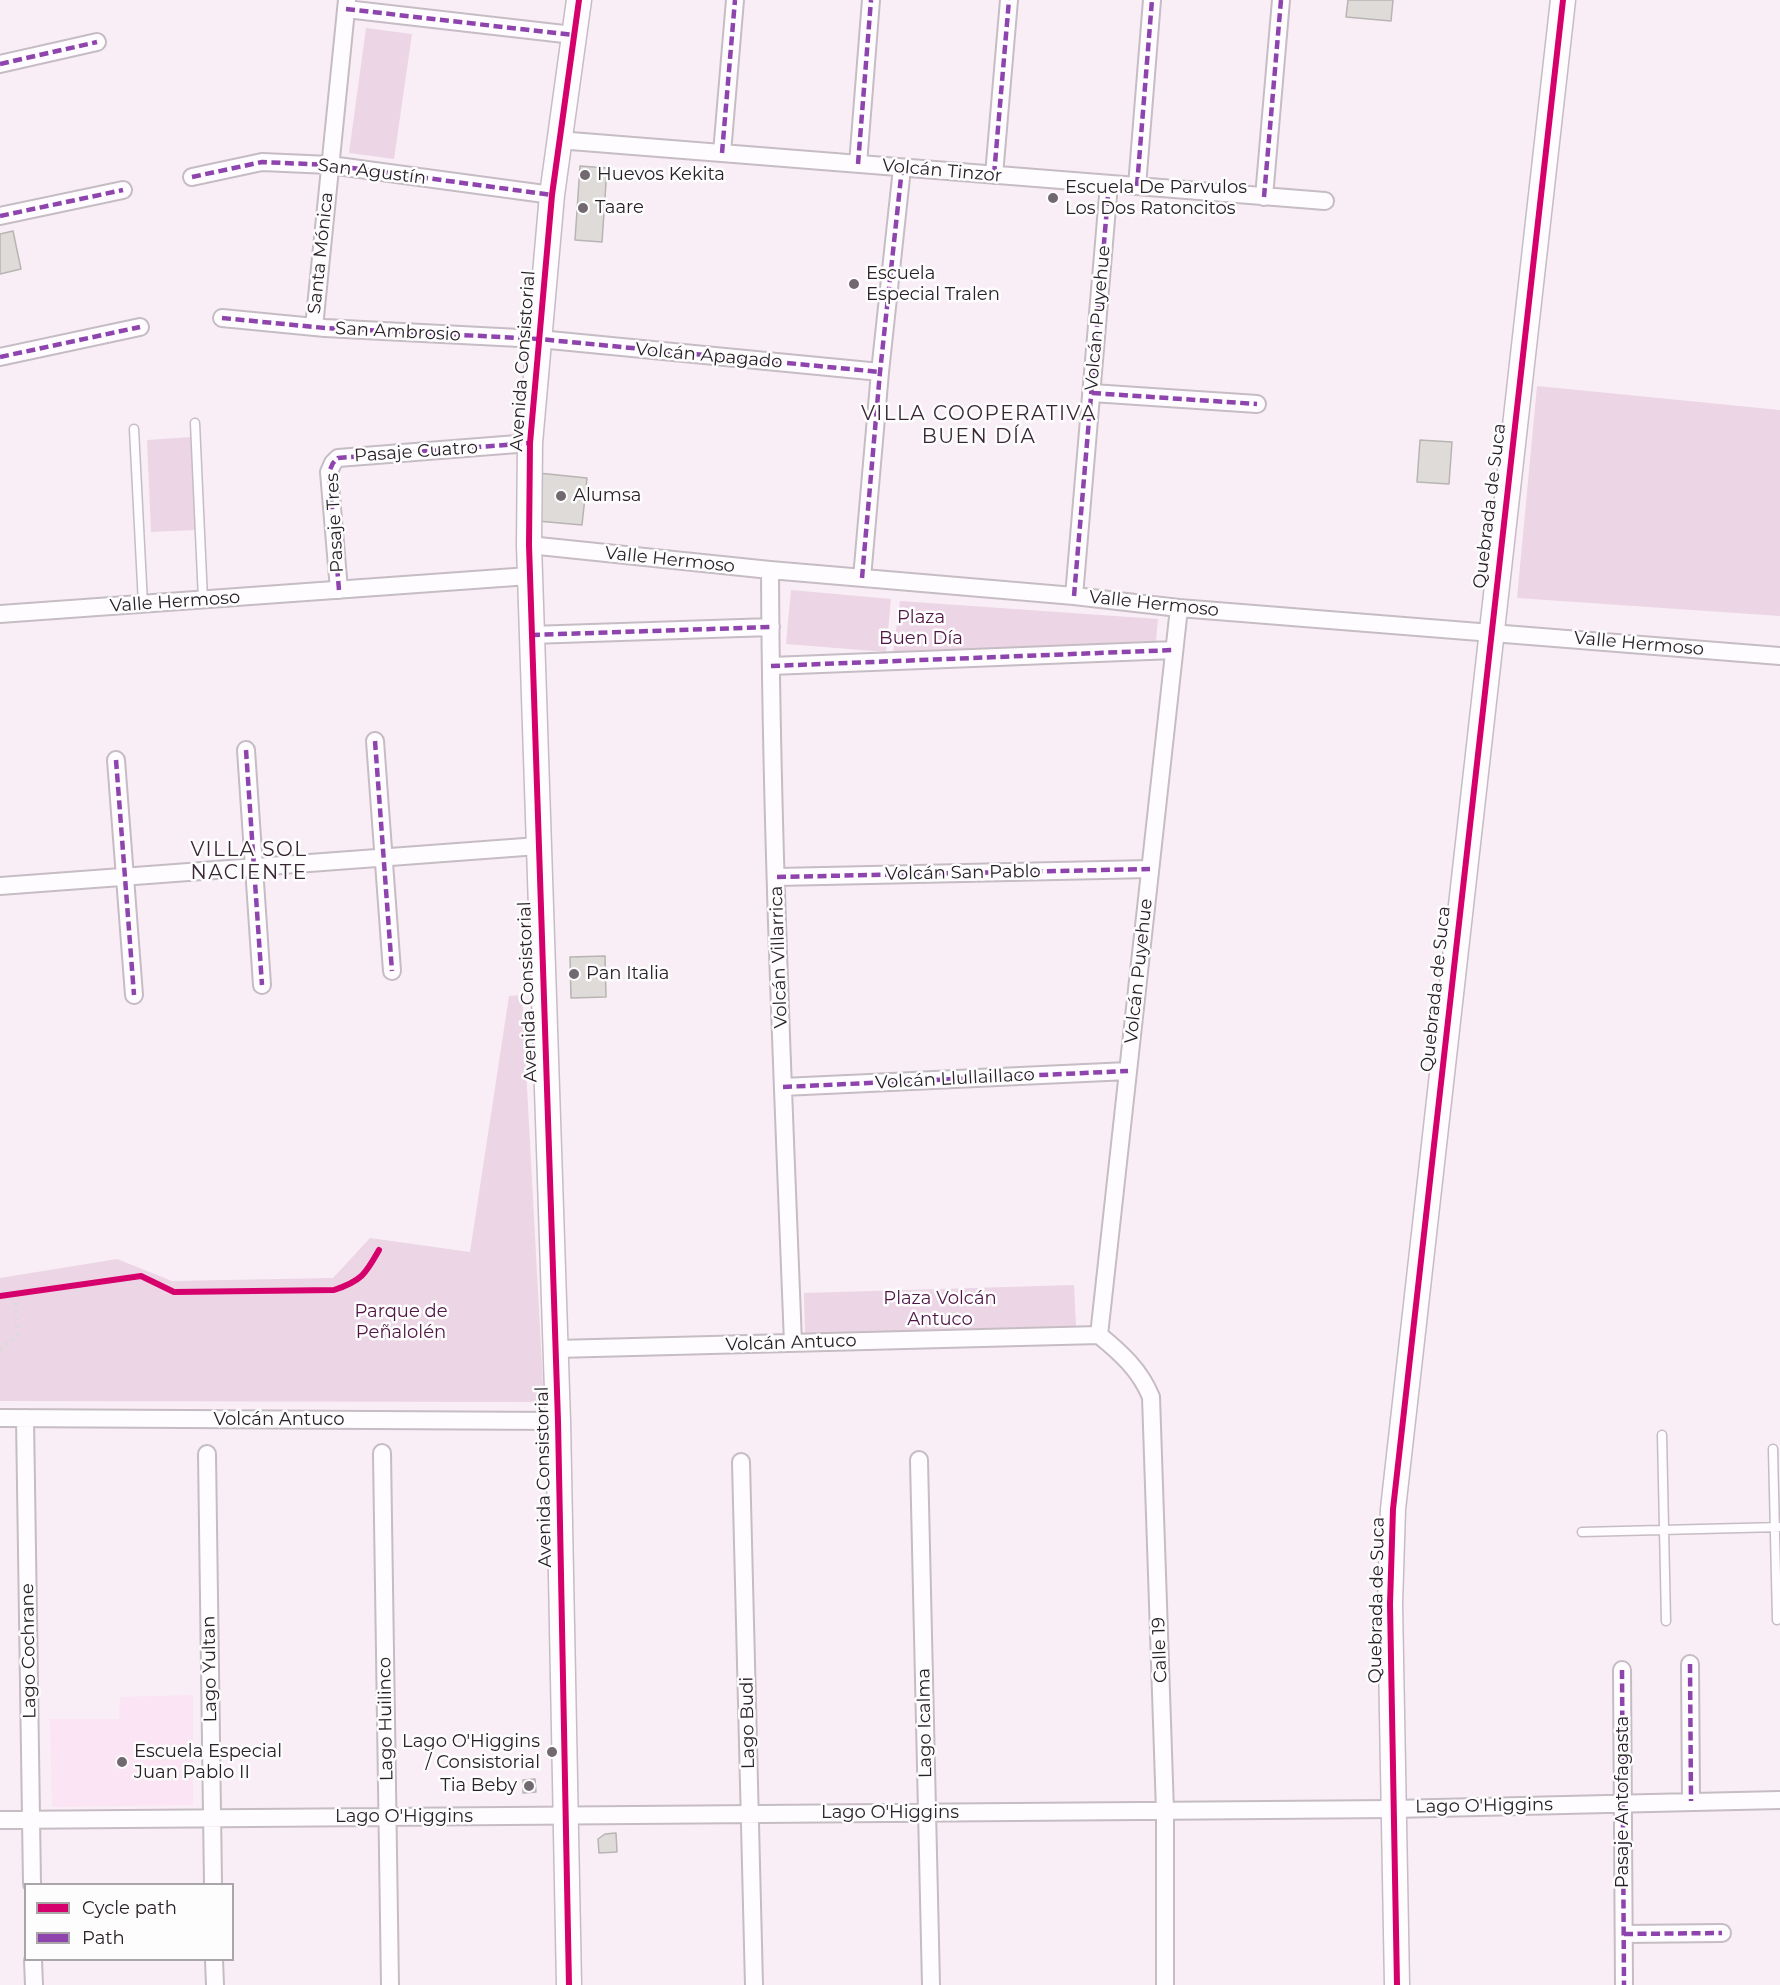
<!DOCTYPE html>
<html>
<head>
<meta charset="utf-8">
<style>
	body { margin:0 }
	#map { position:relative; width:1780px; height:1985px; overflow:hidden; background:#f9eef6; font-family:Montserrat,sans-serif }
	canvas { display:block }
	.legend { position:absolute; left:24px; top:1883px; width:210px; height:78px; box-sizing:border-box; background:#fdfdfd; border:2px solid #a9a5a8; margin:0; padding:8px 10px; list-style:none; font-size:18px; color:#2a2128 }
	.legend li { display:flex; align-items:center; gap:12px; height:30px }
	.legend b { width:30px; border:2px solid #a9a5a8 }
</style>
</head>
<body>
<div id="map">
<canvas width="1780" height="1985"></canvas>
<ul class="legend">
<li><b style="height:8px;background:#d6006c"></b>Cycle path</li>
<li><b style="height:8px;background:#8e44ad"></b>Path</li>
</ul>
</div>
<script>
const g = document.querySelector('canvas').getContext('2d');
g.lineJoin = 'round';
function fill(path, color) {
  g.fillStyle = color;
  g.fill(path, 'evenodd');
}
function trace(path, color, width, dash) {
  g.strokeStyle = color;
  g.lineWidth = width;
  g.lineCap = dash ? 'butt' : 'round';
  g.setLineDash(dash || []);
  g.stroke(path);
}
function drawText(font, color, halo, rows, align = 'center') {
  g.font = font + ' Montserrat,sans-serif';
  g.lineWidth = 5;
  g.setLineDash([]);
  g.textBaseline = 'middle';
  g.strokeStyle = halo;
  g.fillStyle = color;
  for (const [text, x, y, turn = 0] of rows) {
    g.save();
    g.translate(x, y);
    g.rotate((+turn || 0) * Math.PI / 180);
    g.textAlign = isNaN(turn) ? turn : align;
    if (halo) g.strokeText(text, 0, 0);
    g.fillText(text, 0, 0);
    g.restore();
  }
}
fill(new Path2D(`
	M193 1695V1805L52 1807 50 1719H119L120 1697Z`), '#fbe4f4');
fill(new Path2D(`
	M366 28 412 34 394 159 349 153Z
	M1537 386 1780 410V616L1517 598Z
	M191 437 196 530 151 532 147 440Z
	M791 590 891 599 886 652 786 644Z
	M900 601 1158 619 1156 641 893 653Z
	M522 995 544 1402 0 1401V1278L117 1259 172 1281 333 1278 370 1238 470 1252 509 996Z
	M1074 1285 1076 1326 805 1334 804 1293Z`), '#ecd5e5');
const building = new Path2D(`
	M1348 0H1393L1391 21 1346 17Z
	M580 166 607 168 602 242 575 240Z
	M13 231 21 269 0 274V234Z
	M1420 440 1452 442 1449 484 1417 482Z
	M538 473 587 478 582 525 537 521Z
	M605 956 606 997 571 998 570 957Z
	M535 1779 536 1792 523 1793V1780Z
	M616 1833 617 1852 599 1853 598 1839 605 1834Z`);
fill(building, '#dedbd9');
trace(building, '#b8b4b3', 1.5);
const lane = new Path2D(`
	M195 423 203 600
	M134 429 143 604
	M1662 1435 1666 1621
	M1773 1449 1777 1620
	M1582 1532 1780 1527`);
const street = new Path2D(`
	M346 9 573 35
	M0 64 97 42
	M558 140 1325 201
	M722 153 735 0
	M858 164 871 0
	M994 175 1009 0
	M192 177 262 162 330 165 552 195
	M1137 186 1152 0
	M1264 197 1281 0
	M0 216 123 190
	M222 318 325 328 539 339 880 372
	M314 327 347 0
	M0 357 140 327
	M1092 393 1257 404
	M529 545 770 570 1074 596 1179 608 1780 656
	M770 570C771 828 783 1085 793 1343
	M862 578 880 372 902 168
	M339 590 329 472 333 463 338 458 530 443
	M1074 596 1109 184
	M0 614 529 576
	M531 635 771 627
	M771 666 1174 650
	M375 741 392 971
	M246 750 262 985
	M116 760 134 995
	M777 877 1150 869
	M0 886 538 846
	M783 1087 1128 1071
	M1099 1335 1179 608
	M1099 1335C1121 1353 1140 1370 1151 1397L1165 1811V1985
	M556 1349 1099 1335
	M0 1418 558 1421
	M25 1418 32 1884
	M382 1453 390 1985
	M207 1454 213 1884
	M919 1460 931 1985
	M741 1462 754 1985
	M1690 1664 1691 1801
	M1622 1670 1624 1985
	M0 1820 1393 1809 1780 1800
	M1624 1934 1722 1933
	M33 1960 34 1985
	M214 1960 215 1985`);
const secondary = new Path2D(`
	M569 1985 558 1421 529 545 530 443 552 195 579 0
	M1397 1985 1390 1604 1393 1509 1563 0`);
trace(lane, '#c6bcc3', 11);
trace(street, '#c6bcc3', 20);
trace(secondary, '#c6bcc3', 27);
trace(new Path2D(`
	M0 1350 17 1335 16 1293`), '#dedadc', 4, [3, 4.5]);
trace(lane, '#fefcfe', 8);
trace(street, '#fefcfe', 16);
trace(secondary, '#fefcfe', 24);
trace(new Path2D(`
	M346 9 573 35
	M0 64 97 42
	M722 153 735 0
	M858 164 871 0
	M994 175 1009 0
	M192 177 262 162 330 165 552 195
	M1137 186 1152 0
	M1264 197 1281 0
	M0 216 123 190
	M222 318 325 328 539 339 880 372
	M0 357 140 327
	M1092 393 1257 404
	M862 578 880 372 902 168
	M339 590 329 472 333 463 338 458 530 443
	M1074 596 1109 184
	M531 635 771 627
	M771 666 1174 650
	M375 741 392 971
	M246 750 262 985
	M116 760 134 995
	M777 877 1150 869
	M783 1087 1128 1071
	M1690 1664 1691 1801
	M1622 1670 1624 1985
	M1624 1934 1722 1933`), '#8e44ad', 4.5, [9, 4.5]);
trace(new Path2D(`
	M0 1296 141 1276 174 1292 334 1290C361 1281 365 1275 379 1250
	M569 1985 558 1421 529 545 530 443 552 195 579 0
	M1397 1985 1390 1604 1393 1509 1563 0`), '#d6006c', 6);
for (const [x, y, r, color] of [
	[585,175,6,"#726970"],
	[1053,198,6,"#726970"],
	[583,208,6,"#726970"],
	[854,284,6,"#726970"],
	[561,496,6,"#726970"],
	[574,974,6,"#726970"],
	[552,1752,6,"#726970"],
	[122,1762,6,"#726970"],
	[529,1786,6,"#726970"]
]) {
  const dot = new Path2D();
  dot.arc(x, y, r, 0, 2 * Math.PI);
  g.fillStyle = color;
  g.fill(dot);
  trace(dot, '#fdfdfd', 2);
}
drawText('18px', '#2a2128', '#fdfdfd', [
	["Volcán Tinzor",942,171,5],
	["San Agustín",372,172,7],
	["Santa Mónica",321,253,-84],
	["Volcán Puyehue",1098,318,-85],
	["San Ambrosio",398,332,3],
	["Volcán Apagado",709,356,5],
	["Avenida Consistorial",523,361,-86],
	["Pasaje Cuatro",416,452,-4],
	["Quebrada de Suca",1490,506,-83],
	["Pasaje Tres",335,523,-93],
	["Valle Hermoso",670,560,6],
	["Valle Hermoso",175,602,-4],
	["Valle Hermoso",1154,604,6],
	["Valle Hermoso",1639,644,5],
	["Volcán San Pablo",963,873,-1],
	["Volcán Villarrica",779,957,-92],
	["Volcán Puyehue",1139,971,-84],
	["Quebrada de Suca",1436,989,-84],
	["Avenida Consistorial",528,992,-92],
	["Volcán Llullaillaco",955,1079,-3],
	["Volcán Antuco",791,1343,-2],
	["Volcán Antuco",279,1420],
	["Avenida Consistorial",544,1477,-91],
	["Quebrada de Suca",1377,1600,-89],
	["Calle 19",1160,1650,-92],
	["Lago Cochrane",29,1651,-91],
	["Lago Yultan",210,1669,-91],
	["Lago Huilinco",386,1719,-91],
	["Lago Budi",748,1723,-91],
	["Lago Icalma",925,1723,-91],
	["Pasaje Antofagasta",1623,1802,-90],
	["Lago O'Higgins",1484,1806,-1],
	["Lago O'Higgins",890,1813],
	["Lago O'Higgins",404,1817]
]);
drawText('18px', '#2a2128', '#fdfdfd', [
	["Huevos Kekita",597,175],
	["Escuela De Parvulos",1065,188],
	["Los Dos Ratoncitos",1065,209],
	["Taare",595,208],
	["Escuela",866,274],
	["Especial Tralen",866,295],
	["Alumsa",573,496],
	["Pan Italia",586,974],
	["Lago O'Higgins",540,1742,"right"],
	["/ Consistorial",540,1763,"right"],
	["Escuela Especial",134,1752],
	["Juan Pablo II",134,1773],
	["Tia Beby",517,1786,"right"]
], 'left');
drawText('18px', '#501545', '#fdfdfd', [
	["Plaza",921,618],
	["Buen Día",921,639],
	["Plaza Volcán",940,1299],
	["Antuco",940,1320],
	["Parque de",401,1312],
	["Peñalolén",401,1333]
]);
g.letterSpacing = '1.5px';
drawText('20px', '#3a2735', '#fdfdfd', [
	["VILLA COOPERATIVA",979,414],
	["BUEN DÍA",979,437],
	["VILLA SOL",249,850],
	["NACIENTE",249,873]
]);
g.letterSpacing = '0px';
</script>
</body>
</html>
